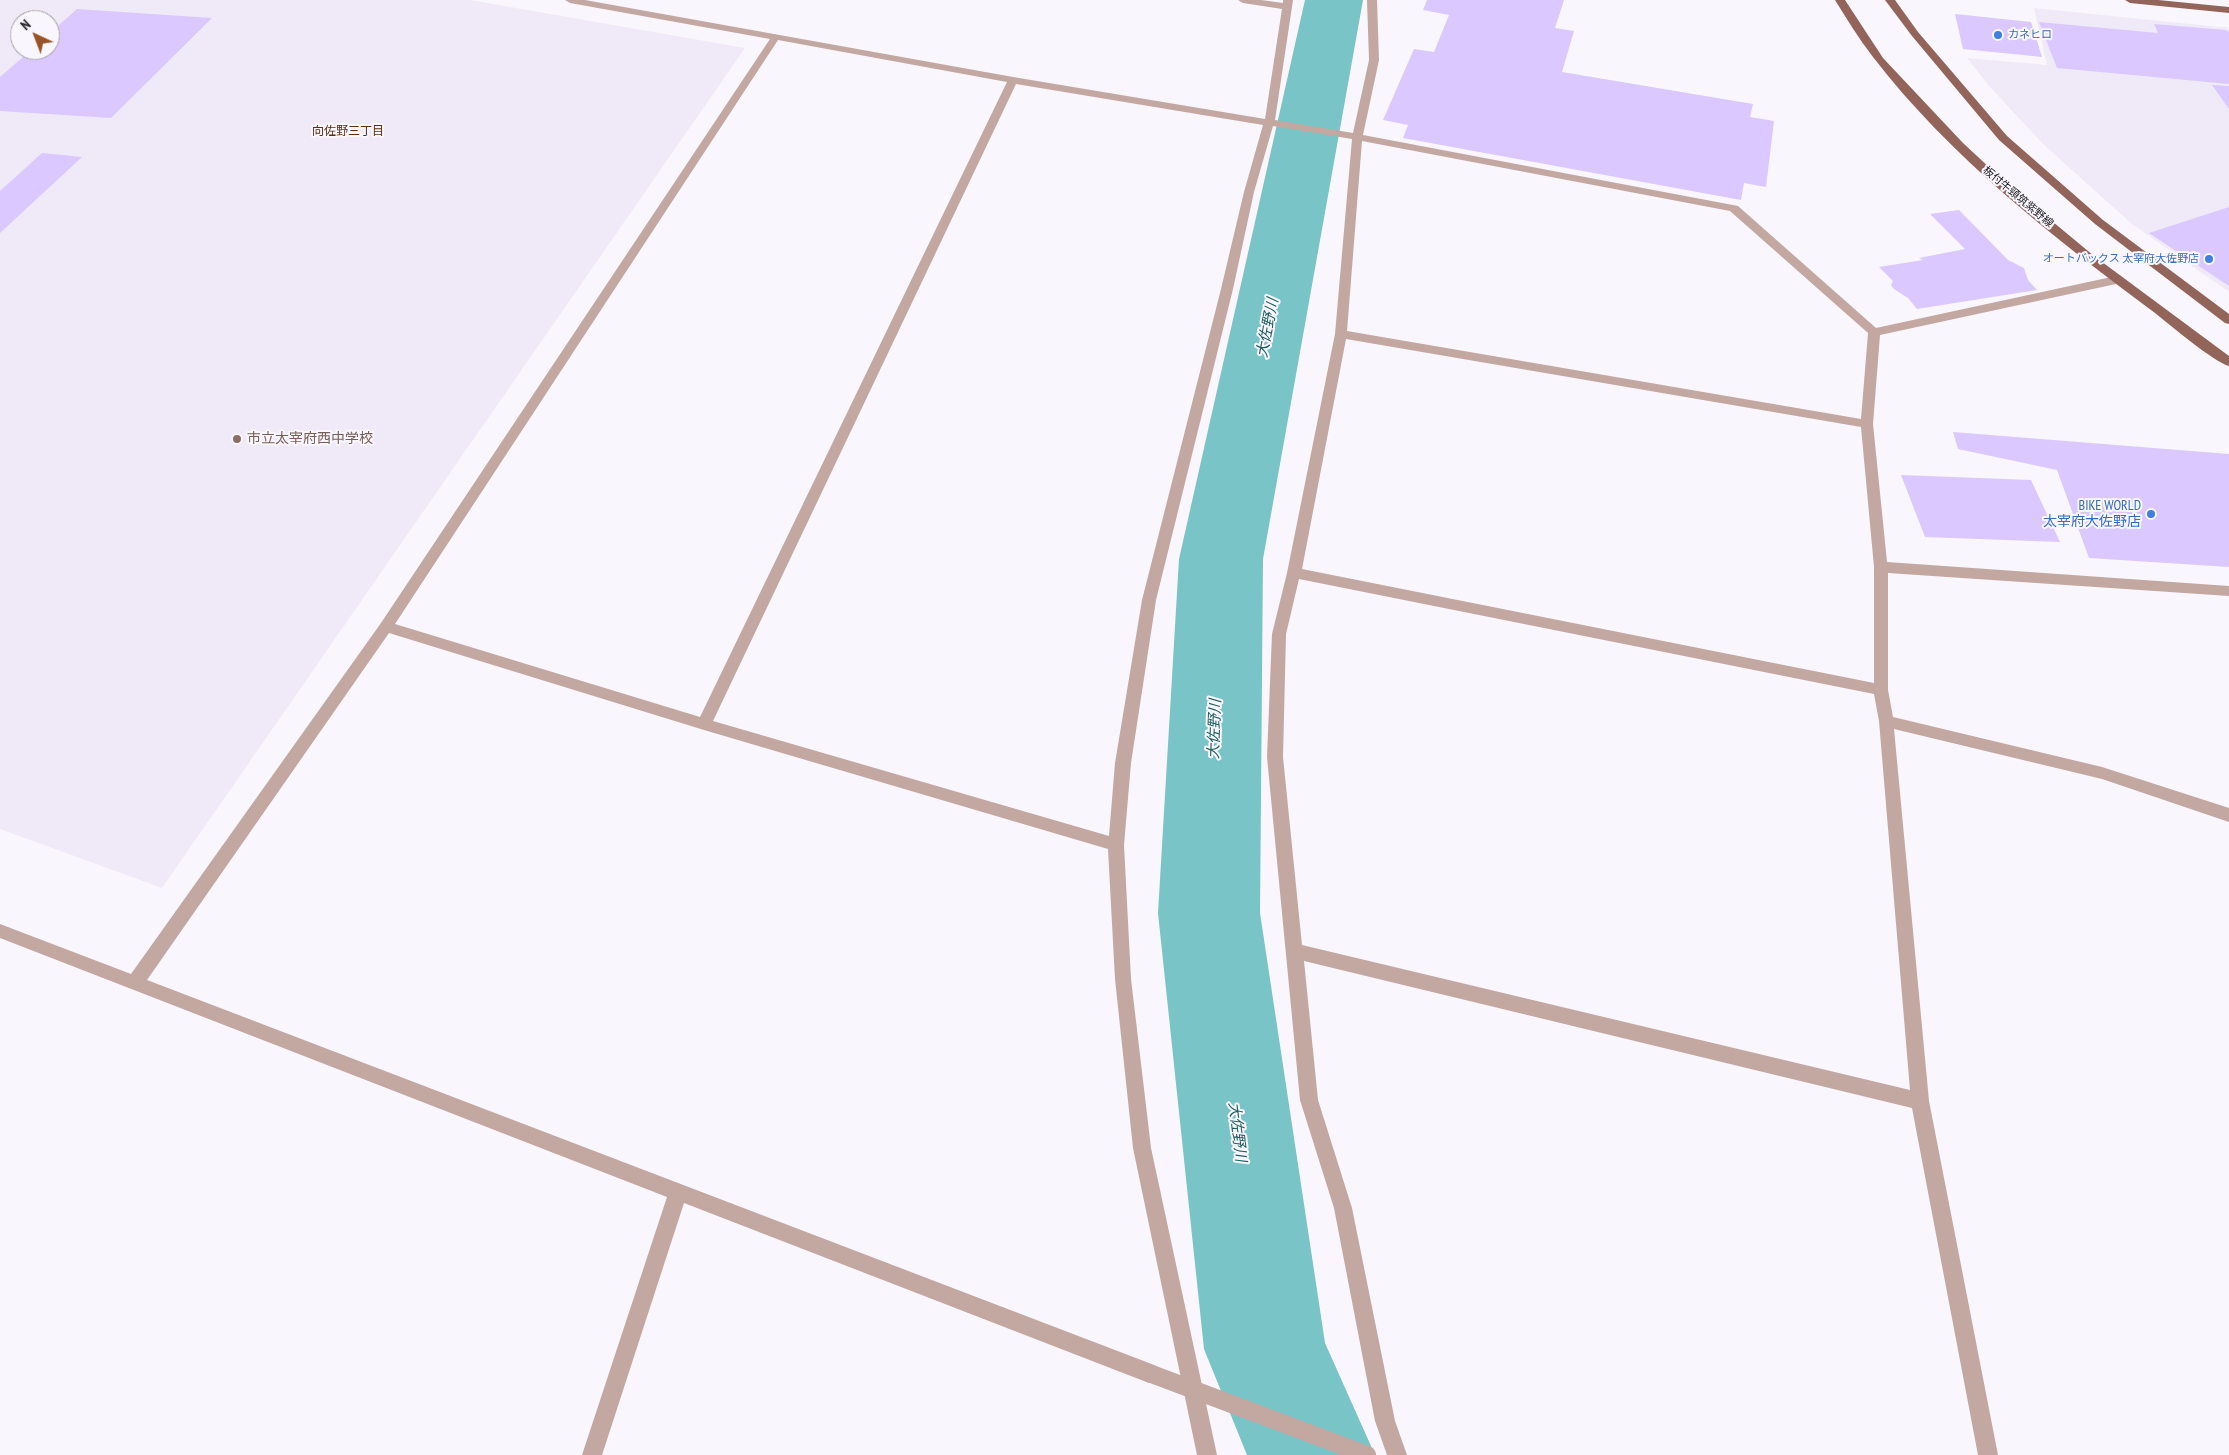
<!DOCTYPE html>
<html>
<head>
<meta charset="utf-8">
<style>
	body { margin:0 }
	#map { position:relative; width:2229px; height:1455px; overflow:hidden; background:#f9f6fd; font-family:"PT Sans Narrow",sans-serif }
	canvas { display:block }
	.north { position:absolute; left:10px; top:10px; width:50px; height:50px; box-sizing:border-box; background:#f9f6fd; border:1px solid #a3a1a6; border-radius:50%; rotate:317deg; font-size:14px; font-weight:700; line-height:20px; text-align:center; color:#222124 }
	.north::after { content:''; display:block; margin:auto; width:18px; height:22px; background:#985327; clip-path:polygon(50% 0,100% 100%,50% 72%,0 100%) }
</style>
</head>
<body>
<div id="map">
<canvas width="2229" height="1455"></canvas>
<div class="north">N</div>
</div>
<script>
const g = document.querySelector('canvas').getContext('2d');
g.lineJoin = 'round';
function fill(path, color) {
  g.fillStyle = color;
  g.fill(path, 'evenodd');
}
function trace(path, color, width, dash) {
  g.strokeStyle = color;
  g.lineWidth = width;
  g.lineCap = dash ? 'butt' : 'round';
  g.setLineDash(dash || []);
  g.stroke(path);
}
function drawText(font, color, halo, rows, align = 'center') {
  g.font = font + ' "PT Sans Narrow","Noto Sans JP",sans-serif';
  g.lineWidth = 4;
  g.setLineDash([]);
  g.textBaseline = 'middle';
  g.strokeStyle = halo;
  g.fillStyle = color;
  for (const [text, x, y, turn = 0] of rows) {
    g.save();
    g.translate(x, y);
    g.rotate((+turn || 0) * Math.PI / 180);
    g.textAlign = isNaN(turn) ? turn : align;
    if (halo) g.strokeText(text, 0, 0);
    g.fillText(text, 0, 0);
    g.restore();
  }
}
fill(new Path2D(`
	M0 0H470L745 48 162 888 0 829ZM20 20H50V50H20Z
	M2034 8 2229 28V292L2132 224 2044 145 1990 87 1967 58 2047 65Z`), '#f0eaf8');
fill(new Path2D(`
	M1305 0H1363L1263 559 1260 913 1325 1343 1375 1455H1247L1204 1349 1158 913 1179 559Z`), '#78c4c7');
fill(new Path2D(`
	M1427 0H1564L1555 28 1574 31 1562 72 1753 104 1750 117 1774 121 1766 187 1744 183 1741 200 1403 138 1408 125 1383 120 1414 49 1434 52 1449 15 1423 10Z
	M77 9 212 18 111 118 0 111V77L31 50H50V33Z
	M1955 14 2031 22 2042 57 1963 49Z
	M2039 22 2158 33 2154 24 2226 30 2229 32V84L2057 68Z
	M2212 85 2229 86V109Z
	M42 153 82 157 0 233V191Z
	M2229 207V286L2149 233Z
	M1959 210 2008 260 2024 268 2028 280 2037 290 1917 309 1908 298 1894 289 1891 285 1893 281 1879 267 1923 260 1919 258 1965 249 1930 214Z
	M1953 432 2229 454V567L2089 558 2057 470 1958 449Z
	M1901 475 2031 480 2060 542 1925 537Z`), '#dac8fe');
fill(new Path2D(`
	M565 0H585L1013 77 1265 119 1282 9 1243 3 1238 0H1261L1283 3V0H1293L1275 120 1353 133 1369 60 1367 0H1377L1379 60 1363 135 1738 206 1876 328 2116 276 2120 278 2122 280 2116 284 1880 335 1873 424 1887 562 2229 586V596L1888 573V690L1893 717 2102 767 2229 808V822L2102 779 1894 729 1929 1101 1998 1455H1978L1912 1108 1304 961 1318 1100 1352 1208 1395 1421 1407 1455H1387L1375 1421 1334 1208 1300 1100 1267 757 1272 634 1287 573 1335 334 1352 139 1273 126 1254 192 1233 289 1156 600 1131 763 1124 845 1131 979 1151 1148 1217 1455H1197L1133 1148 1115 979 1108 849 704 730 389 633 147 980 1149 1363 1156 1366 1159 1373 1156 1380 1149 1383 684 1203 602 1455H582L667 1197 0 938V924L131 974 381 623 770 39 570 3ZM778 40 1007 82 700 717 395 624ZM1016 84 1263 125 1244 192 1221 289 1142 600 1115 763 1109 836 713 721ZM1362 141 1730 211 1868 333 1861 419 1347 331ZM1346 339 1861 427 1874 567V683L1302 569ZM1299 579 1874 694 1879 721 1910 1090 1302 945 1283 757 1286 634Z`), '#c3a7a1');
fill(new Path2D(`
	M1835 0H1845L1883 58 1963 143 2005 182 2094 256 2229 356V366C2214 362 2170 325 2155 313 2054 238 1950 157 1873 57 1859 39 1847 19 1835 0Z
	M1885 0H1895L1918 32 2007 136 2103 220 2229 314V324L2225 323 2095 224 1999 140 1912 36Z
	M2125 0H2158L2229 7V13L2130 3Z`), '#93645a');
trace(new Path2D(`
	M1149 1373 1367 1455`), '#c3a7a1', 18);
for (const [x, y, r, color] of [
	[1998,35,5,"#3f7fe0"],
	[2209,259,5,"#3f7fe0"],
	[237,439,5,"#8d6e63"],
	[2151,514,5,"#3f7fe0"]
]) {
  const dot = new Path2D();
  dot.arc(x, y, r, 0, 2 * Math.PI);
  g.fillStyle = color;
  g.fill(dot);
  trace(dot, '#f9f6fd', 2);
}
drawText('11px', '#366cbe', '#f9f6fd', [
	["カネヒロ",2008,35],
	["オートバックス 太宰府大佐野店",2199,259,"right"]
], 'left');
drawText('11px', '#222124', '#f9f6fd', [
	["板付牛頸筑紫野線",2018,197,40]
]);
drawText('12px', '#5d2e0f', '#f9f6fd', [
	["向佐野三丁目",348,132]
]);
drawText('14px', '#785e54', '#f9f6fd', [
	["市立太宰府西中学校",247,439]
], 'left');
drawText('14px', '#366cbe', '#f9f6fd', [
	["BIKE WORLD",2141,506],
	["太宰府大佐野店",2141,522]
], 'right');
drawText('italic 15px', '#206062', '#f9f6fd', [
	["大佐野川",1268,328,-79],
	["大佐野川",1215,729,-88],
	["大佐野川",1237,1132,83]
]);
</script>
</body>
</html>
